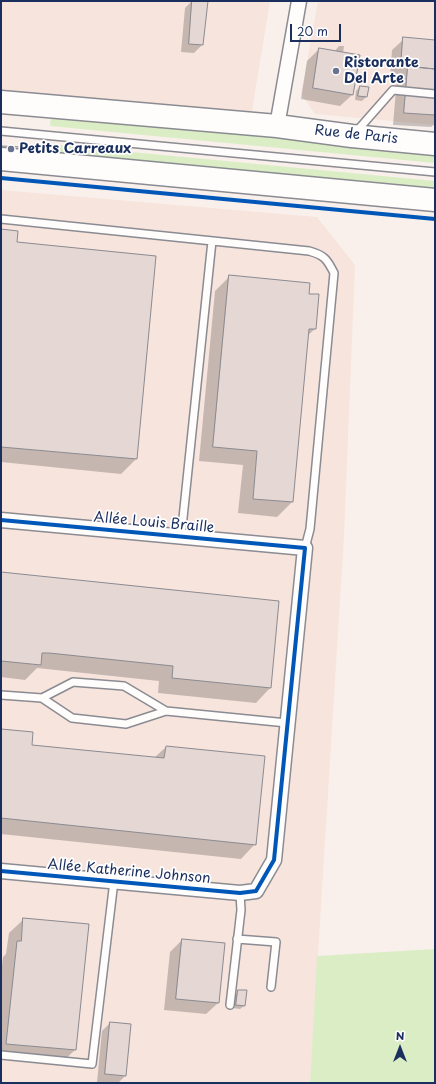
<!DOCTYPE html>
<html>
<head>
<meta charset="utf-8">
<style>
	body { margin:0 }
	#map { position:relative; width:436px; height:1084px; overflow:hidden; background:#f9f0ec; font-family:"Playpen Sans",sans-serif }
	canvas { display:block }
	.frame { position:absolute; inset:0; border:2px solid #1b2f5e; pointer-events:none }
	.north { position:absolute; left:380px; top:1028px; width:40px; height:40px; -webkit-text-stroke:3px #fff; paint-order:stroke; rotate:0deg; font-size:11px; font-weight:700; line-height:16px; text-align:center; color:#1b2f5e }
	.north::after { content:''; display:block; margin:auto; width:14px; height:18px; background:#1b2f5e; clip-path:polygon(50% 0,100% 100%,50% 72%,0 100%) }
	.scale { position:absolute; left:290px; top:24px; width:51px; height:18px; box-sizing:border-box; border:2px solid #1b2f5e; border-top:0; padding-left:5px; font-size:12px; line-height:14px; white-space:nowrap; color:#1b2f5e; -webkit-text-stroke:3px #fff; paint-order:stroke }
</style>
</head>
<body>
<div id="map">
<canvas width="436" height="1084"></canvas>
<div class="frame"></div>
<div class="north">N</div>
<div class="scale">20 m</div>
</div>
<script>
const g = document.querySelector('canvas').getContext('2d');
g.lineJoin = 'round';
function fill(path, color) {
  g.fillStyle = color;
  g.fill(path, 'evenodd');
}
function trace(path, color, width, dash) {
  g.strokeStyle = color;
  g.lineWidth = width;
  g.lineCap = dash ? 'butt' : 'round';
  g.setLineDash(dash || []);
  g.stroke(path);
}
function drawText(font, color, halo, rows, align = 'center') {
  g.font = font + ' "Playpen Sans",sans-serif';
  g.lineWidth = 3.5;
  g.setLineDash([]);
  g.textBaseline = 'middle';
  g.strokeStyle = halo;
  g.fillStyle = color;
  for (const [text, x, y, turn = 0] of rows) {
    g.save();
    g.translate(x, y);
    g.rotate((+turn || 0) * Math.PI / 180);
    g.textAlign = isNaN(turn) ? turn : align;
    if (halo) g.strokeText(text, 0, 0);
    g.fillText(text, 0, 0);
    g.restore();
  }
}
fill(new Path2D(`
	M1 1H270L251 117 1 93Z
	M318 1H435V125L315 114 301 94Z
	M1 190 317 217 355 265 344 536 310 1083H1Z`), '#f7e4dd');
fill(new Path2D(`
	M51 116 435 152V163L50 126Z
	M48 144 435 181V191L47 154Z
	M435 949V1083H310L317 956Z`), '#dbedc5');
fill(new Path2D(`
	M192 1 207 2 202 45 194 53 181 52 185 8Z
	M404 39 435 41V124L431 127 393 125 397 78 390 77 392 50Z
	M339 46H344L343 53 352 95 340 106 301 99 307 61 319 49 335 51Z
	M360 87 367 88 366 97 362 101 355 100 356 91Z
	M1 230 16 243 136 459 121 474 1 462Z
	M230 276 315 329 307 336 292 502 277 517 238 513 243 465 199 461 215 291Z
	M1 573 278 602 270 688 256 703 158 693 159 681 37 668 25 680 1 677Z
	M1 730 31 746 154 758 166 747 255 844 241 859 1 834Z
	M24 919 75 1050 60 1064 1 1059V974L3 957 6 954 9 933Z
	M182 940 218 1003 206 1014 164 1010 170 952Z
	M239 991 244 1006 240 1009 233 1008 235 995Z
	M110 1023 125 1076 118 1083 97 1082 102 1031Z`), '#0003');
const building = new Path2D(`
	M192 1H208L203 45 189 44Z
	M403 37 435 40V69L401 66Z
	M319 48 360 55 353 95 313 88Z
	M408 66 435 69V115L404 113Z
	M360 86 369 87 367 97 358 96Z
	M1 146 22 147V152L1 150Z
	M1 229 18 231 17 242 156 256 137 459 1 447Z
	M229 275 310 283 309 294H319L316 329H309L293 502 253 499 257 451 213 447Z
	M1 572 279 601 271 688 172 678 173 666 49 653H42L41 665 1 661Z
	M1 729 33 732 32 745 164 758 166 746 265 756 256 845 1 818Z
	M23 918 89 924 76 1050 6 1044 17 941H21Z
	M182 939 225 943 219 1003 176 999Z
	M238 990H247L245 1006 236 1005Z
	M110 1022 131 1024 126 1076 105 1074Z`);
fill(building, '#e5d7d3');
trace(building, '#8b8b92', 1);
const service = new Path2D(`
	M1 131 435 172
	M356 132 393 90 435 94
	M1 219 309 251C324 255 327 259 334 273L310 529 305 548
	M181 537 212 241
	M1 695 42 698 72 718 126 724 166 711
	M42 698 73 682 124 686 166 711 287 723
	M237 939 276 942 271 987
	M230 1005 241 910 240 893
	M1 1055 92 1064 114 881`);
const minor = new Path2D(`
	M277 126 299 1
	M1 520 305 548 274 860 256 891 240 893 1 871`);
const primary = new Path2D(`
	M1 102 277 126 352 136 435 144
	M1 159 435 200`);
trace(service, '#8b8b92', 10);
trace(minor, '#8b8b92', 17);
trace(primary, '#8b8b92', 25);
trace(service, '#fefdfc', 7);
trace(minor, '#fefdfc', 14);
trace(primary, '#fefdfc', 22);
trace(new Path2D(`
	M1 178 435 219
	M1 520 305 548 274 860 256 891 240 893 1 871`), '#0057b8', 4);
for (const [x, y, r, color] of [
	[336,71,4,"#697390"],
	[11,149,4,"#697390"]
]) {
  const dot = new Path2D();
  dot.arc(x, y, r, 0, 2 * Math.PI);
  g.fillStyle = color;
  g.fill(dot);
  trace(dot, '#fff', 1.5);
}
drawText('bold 14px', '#1b2f5e', '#fff', [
	["Ristorante",344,63],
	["Del Arte",344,79],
	["Petits Carreaux",19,149]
], 'left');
drawText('14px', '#1b2f5e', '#fff', [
	["Rue de Paris",356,135,6],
	["Allée Louis Braille",154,523,5],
	["Allée Katherine Johnson",129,872,5]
]);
</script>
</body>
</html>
